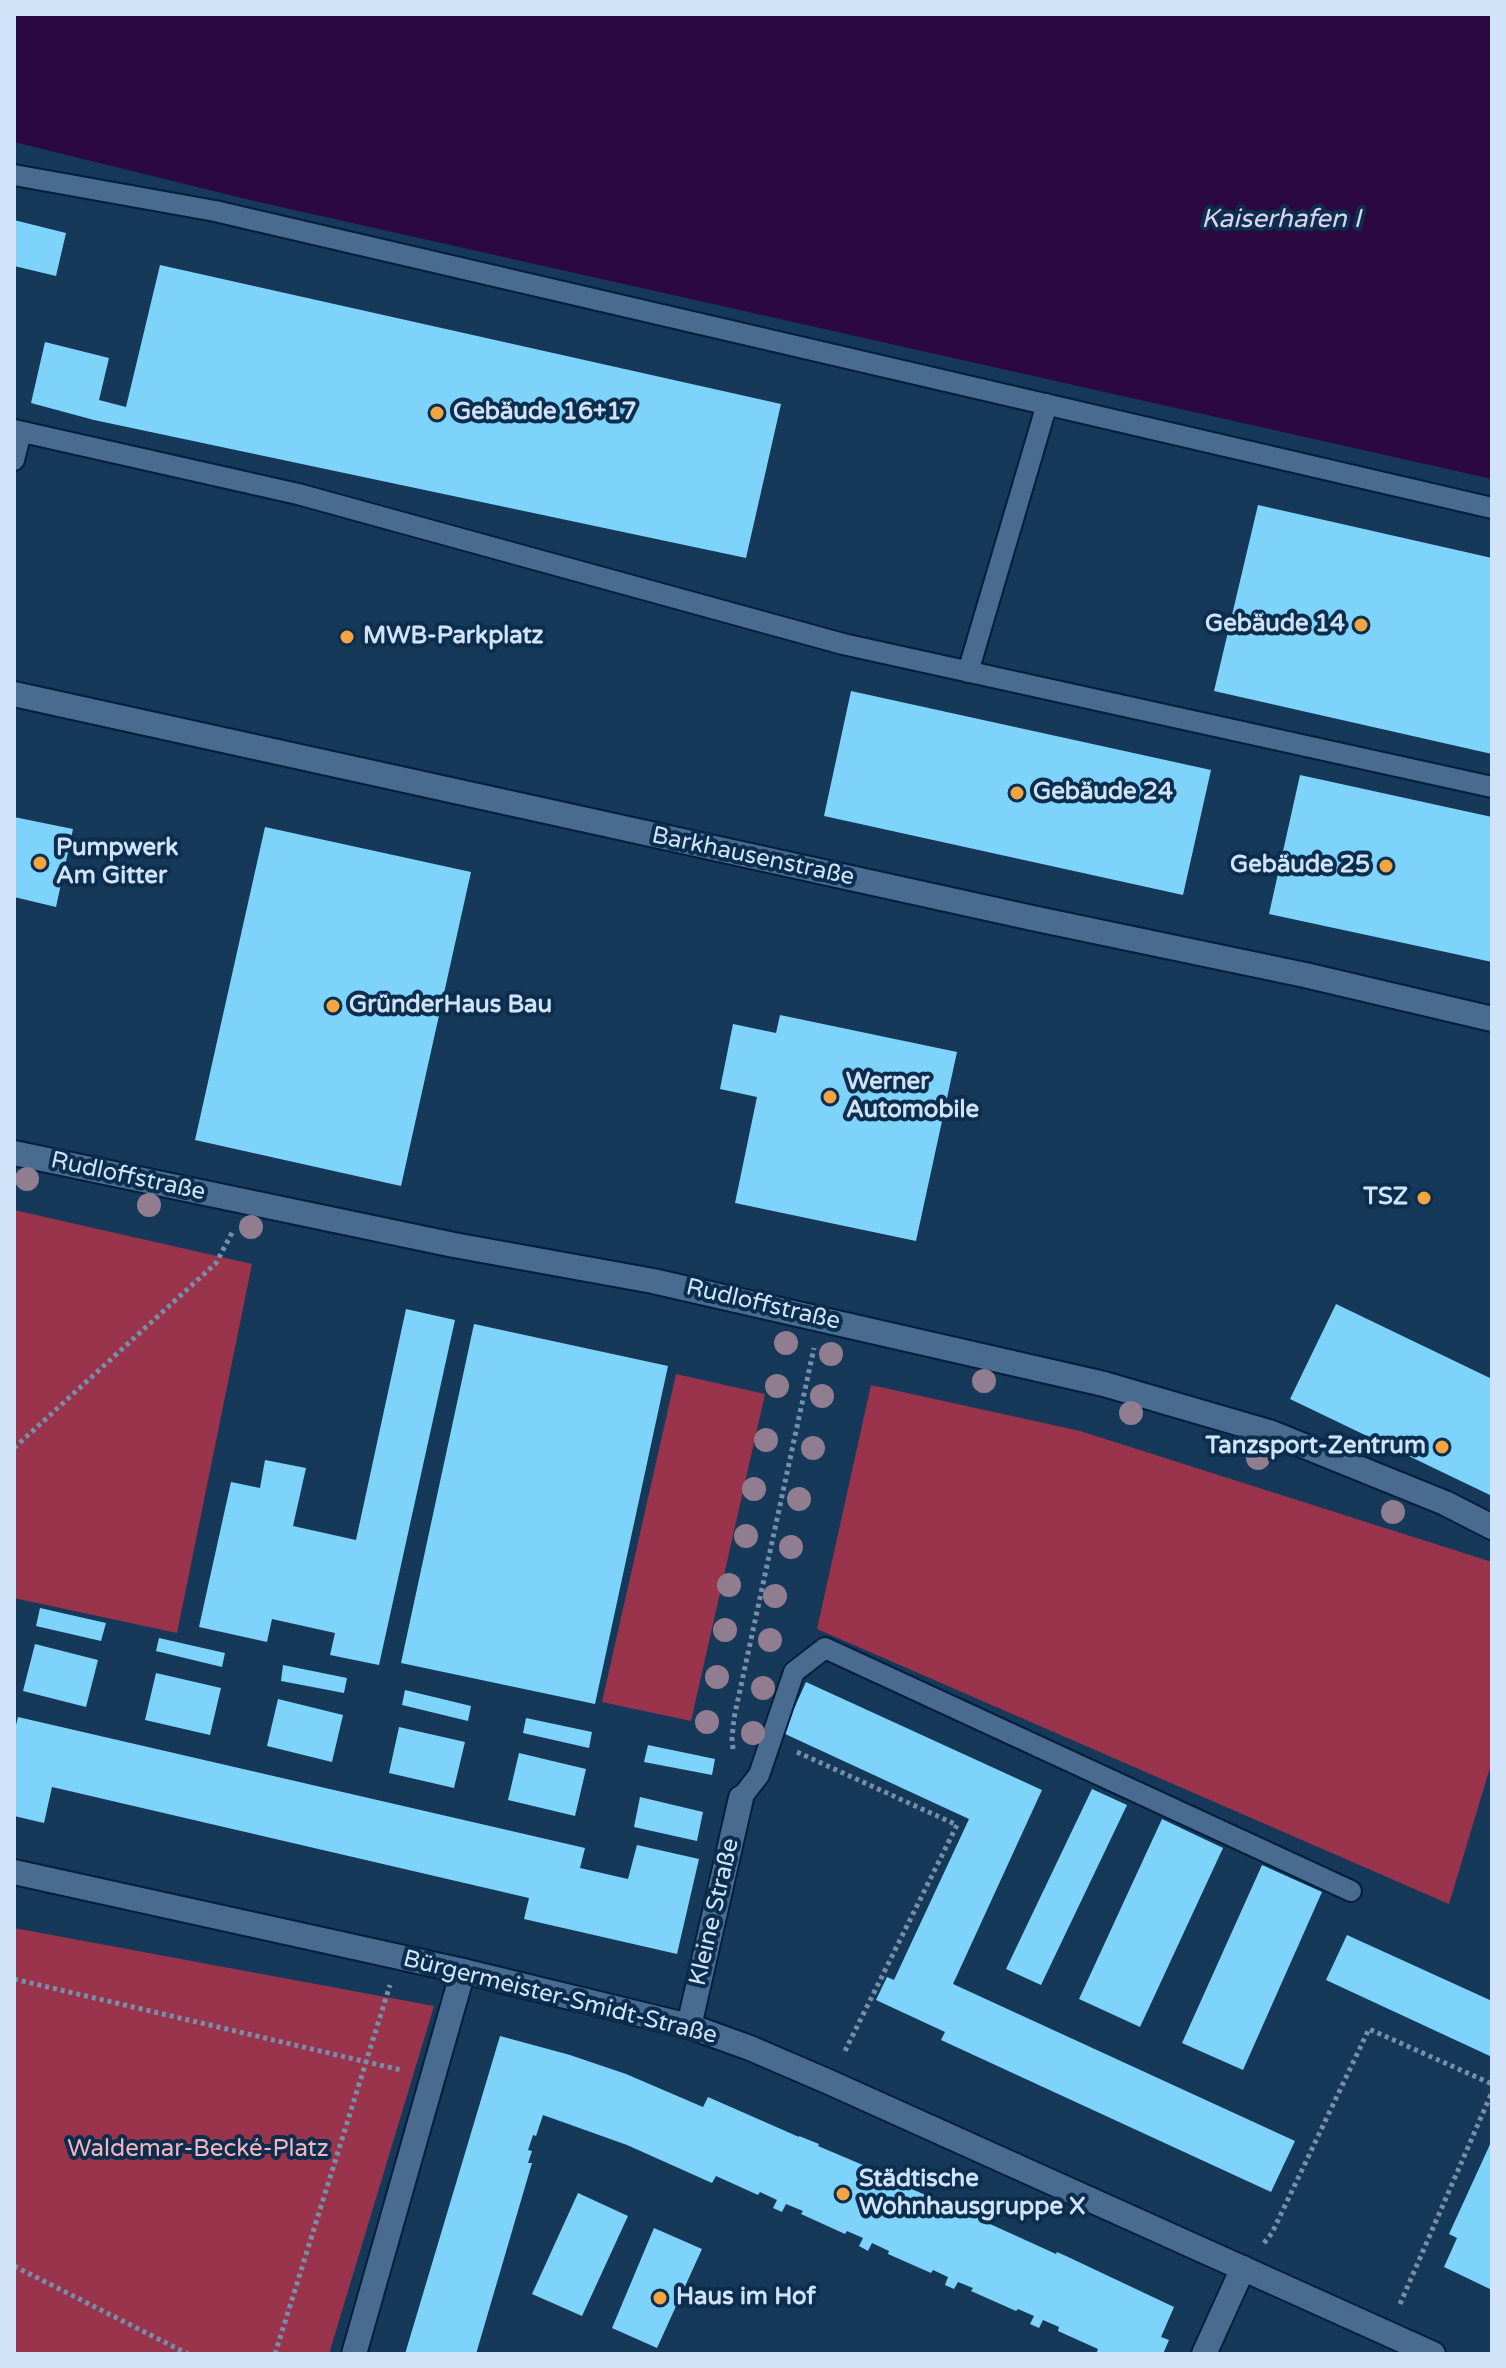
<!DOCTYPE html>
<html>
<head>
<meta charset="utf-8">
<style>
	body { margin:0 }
	#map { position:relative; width:1506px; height:2368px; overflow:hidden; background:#163959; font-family:"Varela Round",sans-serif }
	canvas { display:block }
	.frame { position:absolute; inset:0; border:16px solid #d0e3f8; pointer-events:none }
</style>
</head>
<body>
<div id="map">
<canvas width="1506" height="2368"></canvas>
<div class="frame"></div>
</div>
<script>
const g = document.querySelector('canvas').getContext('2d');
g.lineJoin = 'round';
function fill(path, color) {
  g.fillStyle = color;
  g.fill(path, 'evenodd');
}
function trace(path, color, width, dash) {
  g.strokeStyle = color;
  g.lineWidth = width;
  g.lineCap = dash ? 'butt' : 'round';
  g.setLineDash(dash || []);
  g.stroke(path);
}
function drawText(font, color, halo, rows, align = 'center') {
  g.font = font + ' "Varela Round",sans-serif';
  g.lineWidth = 8;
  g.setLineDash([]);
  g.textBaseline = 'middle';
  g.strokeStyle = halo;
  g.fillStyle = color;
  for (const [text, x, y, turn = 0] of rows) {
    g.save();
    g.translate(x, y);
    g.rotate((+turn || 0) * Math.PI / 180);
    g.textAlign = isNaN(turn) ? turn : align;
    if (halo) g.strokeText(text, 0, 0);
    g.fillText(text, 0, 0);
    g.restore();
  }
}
fill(new Path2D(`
	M14 1210 252 1264 177 1633 14 1598Z
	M676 1374 765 1394 691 1721 602 1702Z
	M871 1385 1080 1431 1492 1562V1761L1449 1904 817 1629Z
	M14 1928 434 2006 329 2354H14Z`), '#9a344c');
fill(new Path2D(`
	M14 14H1492V479L250 200 14 142Z`), '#2b083f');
fill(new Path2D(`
	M14 220 66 233 56 276 14 266Z
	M160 265 781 404 746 558 94 420 31 403 45 342 109 358 99 400 126 407Z
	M1258 505 1492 558V754L1214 691Z
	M851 691 1211 770 1183 895 824 816Z
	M1300 775 1492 817V962L1269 914Z
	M14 817 73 829 56 907 14 897Z
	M265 827 471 872 401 1186 195 1140Z
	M780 1015 957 1052 916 1241 735 1203 757 1097 720 1089 733 1024 776 1033Z
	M1336 1304 1492 1379V1496L1290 1399Z
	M406 1309 455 1320 379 1665 330 1655 335 1633 272 1619 267 1642 199 1627 231 1482 260 1488 265 1460 306 1468 293 1526 356 1540Z
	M474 1324 668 1366 595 1704 401 1663Z
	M40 1608 106 1623 101 1641 36 1626Z
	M159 1638 225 1653 222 1667 156 1651Z
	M35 1644 98 1660 86 1707 23 1691Z
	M283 1665 347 1678 344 1693 281 1681Z
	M156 1673 221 1688 210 1735 145 1720Z
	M806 1682 1042 1790 953 1984 1295 2141 1271 2192 941 2040 945 2032 876 2000 887 1977 894 1980 969 1819 783 1733Z
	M405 1690 471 1706 468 1721 402 1705Z
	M278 1699 343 1715 332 1762 267 1746Z
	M18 1717 585 1848 580 1868 628 1879 637 1845 699 1859 677 1954 524 1919 529 1898 52 1787 44 1823 14 1816V1733Z
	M526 1718 592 1732 589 1748 523 1733Z
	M399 1727 465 1742 454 1788 389 1773Z
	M648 1745 715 1759 712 1775 644 1762Z
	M519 1753 586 1769 575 1816 508 1800Z
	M1092 1789 1127 1805 1041 1985 1006 1969Z
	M640 1797 703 1812 697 1841 634 1827Z
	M1162 1819 1223 1848 1140 2027 1079 1999Z
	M1262 1865 1322 1892 1243 2070 1182 2043Z
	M1347 1935 1492 2001V2057L1326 1980Z
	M500 2036 570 2055 626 2074 703 2107 708 2097 799 2137V2136L819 2144 818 2146 896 2179 905 2184V2186L971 2215 981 2218 990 2222V2224L1056 2254 1057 2252 1066 2256 1174 2307 1161 2337 1169 2340 1163 2354H1096L1098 2349 1058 2331 1059 2327 1043 2320 1039 2328 1030 2324 1034 2316 1018 2309 1016 2311 971 2291 973 2288 958 2282 954 2289 945 2285 948 2277 933 2270 931 2273 888 2254 889 2251 872 2243 868 2251 859 2246 863 2238 847 2231 845 2234 801 2214 803 2211 786 2204 782 2212 773 2208 777 2200 760 2192 758 2195 716 2176 712 2183 627 2145 543 2115 536 2136 533 2135 528 2150 532 2151 528 2163H532L476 2354H405Z
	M1492 2140V2290L1444 2267 1457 2238 1449 2234Z
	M578 2193 628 2216 582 2316 532 2294Z
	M654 2228 702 2249 657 2348 612 2328Z`), '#7ed3fb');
const service = new Path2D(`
	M14 175 215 211 1492 508
	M14 430 298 494 843 644 1492 787
	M14 460 21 432
	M968 672 1047 404
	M741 1798 759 1775 794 1672 825 1648 1351 1891`);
const minor = new Path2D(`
	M14 1153 454 1245 653 1281 1104 1384 1272 1433 1445 1503 1492 1527
	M689 2026 741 1798
	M354 2354 463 1971
	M1204 2354 1243 2268`);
const tertiary = new Path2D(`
	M14 1872 463 1971 689 2026 750 2048 829 2082 1433 2354`);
const secondary = new Path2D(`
	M14 694 1037 919 1305 975 1492 1019`);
trace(service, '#001f3d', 24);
trace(minor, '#001f3d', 28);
trace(tertiary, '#001f3d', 28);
trace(secondary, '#001f3d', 28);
trace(new Path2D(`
	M14 1448 216 1263 233 1231
	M733 1749 732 1738 734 1718 814 1348
	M797 1752 957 1825 844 2053
	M14 1979 401 2070
	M1264 2243 1272 2233 1369 2029 1492 2084
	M14 2266 188 2354
	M1400 2304 1492 2092
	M275 2354 390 1985`), '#7590aa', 5, [4, 4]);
trace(service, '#486b8f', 20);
trace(minor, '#486b8f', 24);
trace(tertiary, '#486b8f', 24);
trace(secondary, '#486b8f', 24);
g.fillStyle = '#917d90';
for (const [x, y] of [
	[27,1179],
	[149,1205],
	[251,1227],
	[786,1343],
	[831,1354],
	[984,1381],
	[777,1386],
	[822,1396],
	[1131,1413],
	[766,1440],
	[813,1448],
	[1258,1458],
	[754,1489],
	[799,1499],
	[1393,1512],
	[746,1536],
	[791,1547],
	[729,1585],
	[775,1596],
	[725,1630],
	[770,1640],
	[717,1677],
	[763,1688],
	[707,1722],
	[753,1733]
]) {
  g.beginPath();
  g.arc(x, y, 12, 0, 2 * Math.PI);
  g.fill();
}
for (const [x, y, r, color] of [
	[437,413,8,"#f2a541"],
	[1361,625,8,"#f2a541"],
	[347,637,8,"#f2a541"],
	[1017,793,8,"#f2a541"],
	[40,863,8,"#f2a541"],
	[1386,866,8,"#f2a541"],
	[333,1006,8,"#f2a541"],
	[830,1097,8,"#f2a541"],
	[1424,1198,8,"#f2a541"],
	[1442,1447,8,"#f2a541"],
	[843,2194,8,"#f2a541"],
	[660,2298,8,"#f2a541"]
]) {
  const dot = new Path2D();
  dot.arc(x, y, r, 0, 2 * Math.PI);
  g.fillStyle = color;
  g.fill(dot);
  trace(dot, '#0b2e4e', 3);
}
drawText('bold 24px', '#d0e3f8', '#0b2e4e', [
	["Gebäude 16+17",453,413],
	["Gebäude 14",1345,625,"right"],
	["MWB-Parkplatz",363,637],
	["Gebäude 24",1033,793],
	["Pumpwerk",56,849],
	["Am Gitter",56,877],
	["Gebäude 25",1370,866,"right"],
	["GründerHaus Bau",349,1006],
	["Werner",846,1083],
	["Automobile",846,1111],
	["TSZ",1408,1198,"right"],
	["Tanzsport-Zentrum",1426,1447,"right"],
	["Städtische",859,2180],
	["Wohnhausgruppe X",859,2208],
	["Haus im Hof",676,2298]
], 'left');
drawText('24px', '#d0e3f8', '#0b2e4e', [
	["Barkhausenstraße",753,857,12],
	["Rudloffstraße",128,1177,12],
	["Rudloffstraße",763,1305,13],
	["Kleine Straße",715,1912,-77],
	["Bürgermeister-Smidt-Straße",560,1998,14]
]);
drawText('24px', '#f6b4bd', '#0b2e4e', [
	["Waldemar-Becké-Platz",198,2150]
]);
drawText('italic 26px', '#e0d2ec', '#0b2e4e', [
	["Kaiserhafen I",1281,220]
]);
</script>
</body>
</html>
